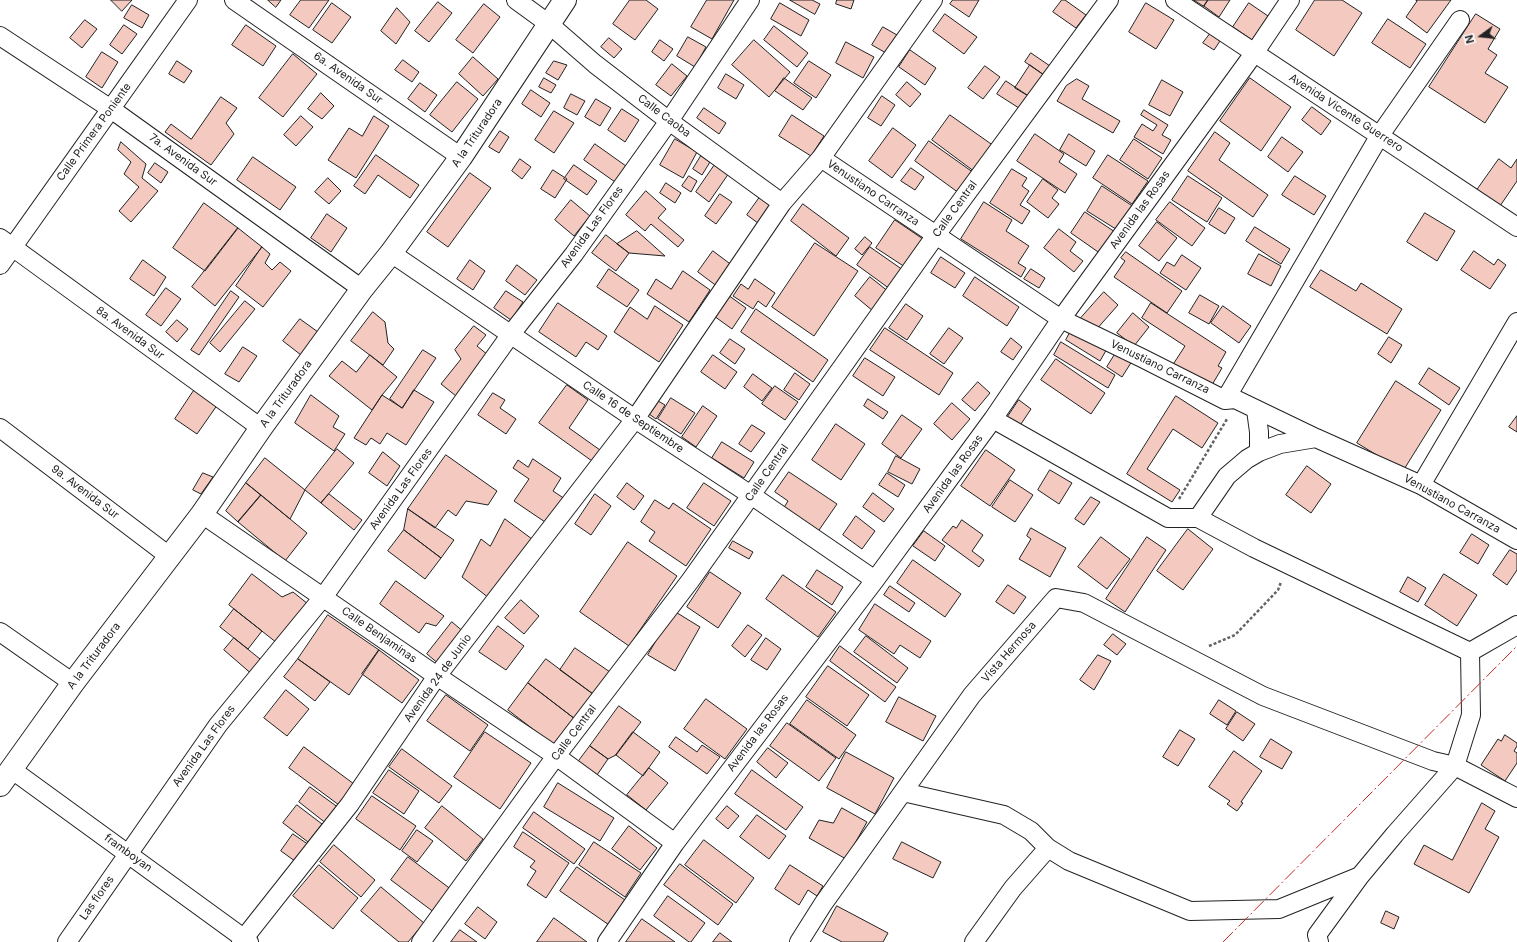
<!DOCTYPE html>
<html>
<head>
<meta charset="utf-8">
<style>
	body { margin:0 }
	#map { position:relative; width:1517px; height:942px; overflow:hidden; background:#fff; font-family:Inter,sans-serif }
	canvas { display:block }
	.north { position:absolute; left:1461px; top:16px; width:40px; height:40px; -webkit-text-stroke:3px #fff; paint-order:stroke; rotate:255deg; font-size:11px; font-weight:700; line-height:16px; text-align:center; color:#222 }
	.north::after { content:''; display:block; margin:auto; width:14px; height:18px; background:#222; clip-path:polygon(50% 0,100% 100%,50% 72%,0 100%) }
</style>
</head>
<body>
<div id="map">
<canvas width="1517" height="942"></canvas>
<div class="north">N</div>
</div>
<script>
const g = document.querySelector('canvas').getContext('2d');
g.lineJoin = 'round';
function fill(path, color) {
  g.fillStyle = color;
  g.fill(path, 'evenodd');
}
function trace(path, color, width, dash) {
  g.strokeStyle = color;
  g.lineWidth = width;
  g.lineCap = dash ? 'butt' : 'round';
  g.setLineDash(dash || []);
  g.stroke(path);
}
function drawText(font, color, halo, rows, align = 'center') {
  g.font = font + ' Inter,sans-serif';
  g.lineWidth = 3;
  g.setLineDash([]);
  g.textBaseline = 'middle';
  g.strokeStyle = halo;
  g.fillStyle = color;
  for (const [text, x, y, turn = 0] of rows) {
    g.save();
    g.translate(x, y);
    g.rotate((+turn || 0) * Math.PI / 180);
    g.textAlign = isNaN(turn) ? turn : align;
    if (halo) g.strokeText(text, 0, 0);
    g.fillText(text, 0, 0);
    g.restore();
  }
}
const building = new Path2D(`
	M111 0H132L122 11Z
	M268 0H281L276 7Z
	M301 0H329L309 28 290 15Z
	M630 0H646L658 9 635 40 613 24Z
	M707 0H734L712 39 691 27Z
	M790 0H812L820 4 815 14Z
	M837 0H854L851 9 836 4Z
	M953 0H979L969 17 950 4Z
	M1062 0H1065L1086 15 1076 28 1053 12Z
	M1194 0H1208L1204 6Z
	M1208 0H1230L1219 17 1204 6Z
	M1315 0H1342L1362 13 1334 56 1296 30Z
	M1416 0H1451L1427 33 1406 17 1417 1Z
	M438 2 452 13 429 42 415 31Z
	M332 3 351 17 332 43 313 30Z
	M780 3 809 20 801 36 771 19Z
	M1146 3 1174 20 1156 49 1129 32Z
	M1249 3 1268 16 1252 40 1233 27Z
	M484 4 500 17 473 53 456 40Z
	M132 5 149 15 142 28 124 18Z
	M397 8 410 22 396 44 381 31Z
	M945 14 977 37 964 54 933 31Z
	M1476 14 1500 29 1488 49 1497 55 1485 73 1508 87 1485 123 1429 87Z
	M1388 19 1426 44 1410 68 1372 43Z
	M85 20 97 29 82 48 70 38Z
	M124 25 137 34 122 54 110 45Z
	M246 25 276 46 263 66 232 45Z
	M774 26 808 53 797 67 764 40Z
	M883 27 897 35 886 53 872 45Z
	M1210 34 1220 41 1214 50 1203 43Z
	M688 37 706 47 695 67 677 56Z
	M609 38 622 49 614 58 601 47Z
	M660 40 673 49 664 61 652 52Z
	M754 40 790 72 769 97 732 65Z
	M846 42 874 57 863 78 836 63Z
	M910 50 936 68 925 85 899 67Z
	M102 52 118 62 102 88 86 77Z
	M1031 53 1050 66 1044 75 1025 62Z
	M293 54 317 74 283 117 259 98Z
	M473 57 498 79 483 96 459 74Z
	M403 60 419 72 412 82 395 70Z
	M177 61 192 71 184 83 169 74Z
	M554 61 567 65 558 80 546 73Z
	M809 61 831 75 816 98 794 83Z
	M672 64 687 76 671 96 656 85Z
	M1030 65 1044 75 1030 97 1015 88Z
	M985 66 1000 77 983 99 968 88Z
	M726 74 744 85 736 99 718 88Z
	M544 78 556 85 551 93 539 87Z
	M784 78 812 98 803 110 775 91Z
	M1250 78 1291 107 1261 151 1220 121Z
	M1077 79 1089 86 1082 99 1120 121 1113 133 1057 101 1066 86Z
	M1162 80 1183 92 1170 116 1149 105Z
	M1006 81 1030 97 1022 110 997 94Z
	M457 82 478 99 452 132 430 115Z
	M907 82 921 94 910 107 896 95Z
	M420 83 437 95 425 112 408 99Z
	M531 90 550 103 541 117 522 104Z
	M321 93 334 106 322 119 308 109Z
	M571 94 585 101 577 115 564 108Z
	M882 96 895 105 881 126 868 118Z
	M221 97 237 108 226 123 234 134 211 165 165 132 171 124 191 139Z
	M596 99 611 108 600 126 585 117Z
	M1312 107 1331 121 1321 135 1302 120Z
	M704 108 726 123 719 134 697 118Z
	M622 109 639 120 625 142 608 130Z
	M1144 110 1168 125 1162 135 1171 140 1163 154 1134 137 1142 124 1153 131 1157 125 1141 115Z
	M554 111 574 123 554 153 535 140Z
	M792 115 824 136 811 156 779 136Z
	M950 115 994 146 975 172 932 140Z
	M301 116 313 127 296 146 284 135Z
	M374 116 389 126 356 178 328 160 349 128 362 136Z
	M893 128 916 145 892 178 869 161Z
	M500 131 509 137 499 153 489 147Z
	M1215 132 1230 143 1219 160 1268 195 1253 217 1188 171Z
	M1035 134 1064 154 1059 162 1077 174 1065 193 1017 161Z
	M1069 134 1095 151 1086 166 1060 150Z
	M1282 137 1303 152 1288 172 1268 157Z
	M675 139 697 152 683 178 660 165Z
	M1134 139 1162 158 1148 179 1120 160Z
	M929 141 974 173 959 193 915 161Z
	M121 142 146 164 142 178 158 191 131 222 119 211 139 187 124 174 131 162 118 150Z
	M595 144 626 166 615 182 584 160Z
	M376 155 419 185 410 198 378 175 365 194 354 186Z
	M1108 155 1148 181 1132 204 1093 178Z
	M701 156 710 162 702 175 693 169Z
	M253 157 296 187 280 210 237 180Z
	M520 159 531 167 522 179 512 171Z
	M1499 159 1511 168 1517 159V181L1500 206 1477 190Z
	M155 163 168 172 161 183 148 173Z
	M716 163 729 173 709 202 696 192Z
	M574 165 597 181 587 195 564 179Z
	M911 168 924 177 915 190 901 181Z
	M1012 169 1027 178 1022 186 1029 191 1020 205 1030 211 1022 224 990 203Z
	M553 170 567 179 555 198 541 189Z
	M470 173 491 188 448 247 427 232Z
	M689 176 697 181 691 192 682 186Z
	M1188 176 1222 198 1207 222 1172 200Z
	M1295 176 1326 196 1314 215 1282 195Z
	M328 178 341 191 329 204 315 192Z
	M1043 179 1058 190 1052 198 1059 204 1048 218 1027 202Z
	M666 183 681 193 675 203 660 193Z
	M1102 186 1134 207 1119 231 1087 211Z
	M646 191 666 209 658 218 684 240 678 247 651 224 645 231 626 215Z
	M720 194 732 202 716 224 705 216Z
	M760 197 775 208 762 226 747 215Z
	M571 200 590 216 574 236 555 220Z
	M984 202 1012 220 1006 231 1029 246 1018 263 1026 268 1021 277 961 239Z
	M1170 202 1205 228 1192 246 1156 220Z
	M204 203 238 228 205 271 173 248Z
	M803 204 849 238 836 256 791 221Z
	M1219 208 1235 218 1225 234 1209 224Z
	M1085 212 1115 232 1101 254 1071 233Z
	M1425 213 1455 231 1437 261 1407 242Z
	M327 214 347 228 331 252 311 238Z
	M895 220 923 239 905 267 876 248Z
	M1157 222 1177 238 1159 261 1139 246Z
	M1255 227 1290 249 1281 264 1246 241Z
	M238 228 262 247 215 306 192 287Z
	M1059 229 1076 242 1070 251 1083 261 1074 272 1044 248Z
	M637 231 665 256 629 253 617 244Z
	M606 235 629 253 616 271 592 253Z
	M865 237 872 243 862 255 855 249Z
	M815 243 858 271 814 336 772 307Z
	M262 247 270 254 265 263 272 270 280 262 291 271 263 307 236 286Z
	M870 247 903 270 890 289 857 265Z
	M713 251 733 266 718 287 698 272Z
	M1474 251 1494 265 1498 259 1506 265 1490 289 1461 270Z
	M1126 252 1182 291 1167 313 1114 277 1125 261 1121 258Z
	M1259 254 1281 266 1271 286 1248 274Z
	M1182 255 1201 268 1186 290 1160 273 1167 262 1174 266Z
	M941 257 965 273 955 288 931 273Z
	M143 260 166 277 154 296 130 279Z
	M470 260 485 271 473 290 457 279Z
	M517 265 537 280 525 295 506 281Z
	M609 269 639 290 627 307 597 287Z
	M1031 269 1045 278 1039 288 1024 279Z
	M1321 270 1356 291 1361 283 1402 309 1387 334 1310 287Z
	M683 271 710 290 689 322 647 294 656 279 671 289Z
	M870 277 889 292 873 311 855 296Z
	M975 277 1019 307 1007 326 963 296Z
	M755 279 775 293 766 307 758 301 753 309 733 296 741 284 748 289Z
	M166 288 181 299 161 326 146 315Z
	M231 291 239 297 199 355 191 350Z
	M506 291 523 302 511 320 494 308Z
	M1104 292 1118 305 1095 331 1081 318Z
	M728 295 746 308 732 329 714 316Z
	M1200 295 1219 306 1209 324 1189 313Z
	M245 301 255 309 220 352 210 343Z
	M558 303 607 336 598 350 586 342 576 357 539 332Z
	M1151 303 1226 352 1218 366 1222 368 1209 390 1172 366 1185 346 1142 318Z
	M906 304 923 316 907 340 889 328Z
	M655 306 683 325 659 362 614 332 630 307 647 319Z
	M1223 306 1251 326 1239 343 1211 323Z
	M756 309 828 360 813 382 741 332Z
	M373 312 385 322 388 343 394 349 383 365 351 341Z
	M1133 313 1149 327 1134 346 1117 333Z
	M300 319 318 332 301 355 283 341Z
	M177 320 188 329 177 342 166 332Z
	M474 326 486 335 477 346 488 355 456 396 441 384 461 359 455 350Z
	M1073 327 1108 347 1100 361 1066 340Z
	M885 328 953 373 939 395 870 350Z
	M949 328 963 338 944 364 930 354Z
	M1389 337 1402 345 1391 363 1378 354Z
	M1011 338 1022 347 1013 360 1001 352Z
	M730 339 745 349 735 364 720 353Z
	M1061 342 1115 375 1108 388 1054 355Z
	M243 347 257 356 239 382 225 374Z
	M1119 348 1134 358 1122 377 1107 367Z
	M423 350 436 358 402 408 390 399Z
	M370 355 397 377 382 395 372 410 329 376 342 361 356 372Z
	M713 355 737 372 725 389 701 372Z
	M865 358 895 377 883 396 853 376Z
	M1056 359 1105 393 1091 414 1041 380Z
	M1429 368 1460 388 1449 405 1419 384Z
	M795 373 810 384 799 400 784 390Z
	M753 374 772 388 762 401 744 387Z
	M1396 381 1441 410 1403 471 1357 443Z
	M978 382 990 393 975 411 962 400Z
	M567 385 588 400 569 428 600 450 592 461 539 423Z
	M775 386 798 402 785 420 762 404Z
	M195 389 218 404 197 434 175 419Z
	M414 390 434 402 406 445 387 433 380 444 371 438 366 445 354 438 382 395 402 408Z
	M493 393 505 400 500 408 516 419 506 434 478 415Z
	M311 395 339 416 333 427 345 434 334 451 295 423Z
	M1176 396 1218 423 1202 448 1173 429 1147 469 1180 490 1172 502 1127 474Z
	M653 398 665 405 656 419 645 411Z
	M671 398 695 413 681 434 658 419Z
	M868 399 888 412 883 419 864 406Z
	M1019 400 1031 409 1019 427 1007 418Z
	M952 403 970 419 952 440 934 424Z
	M703 406 717 416 696 447 682 437Z
	M902 415 922 429 901 458 882 444Z
	M1517 416V432L1509 427Z
	M836 424 865 444 841 480 812 460Z
	M752 425 765 433 751 452 739 444Z
	M722 442 754 462 744 478 712 458Z
	M337 449 354 463 321 503 305 490Z
	M986 450 1015 470 990 506 961 486Z
	M383 452 400 466 387 486 369 473Z
	M446 455 497 491 488 505 466 501 456 516 448 510 435 528 408 509Z
	M896 456 920 469 912 484 888 472Z
	M265 458 305 490 290 519 246 483Z
	M533 459 561 478 553 491 565 499 548 524 514 501 529 479 513 468 518 460 528 467Z
	M1307 466 1331 484 1311 513 1286 495Z
	M1050 470 1072 483 1059 504 1038 490Z
	M789 472 837 504 817 533 783 509 788 501 775 492Z
	M203 473 213 477 201 494 193 490Z
	M887 473 905 485 898 497 879 485Z
	M1010 480 1033 495 1015 522 992 507Z
	M246 483 261 495 238 522 226 511Z
	M627 483 644 496 634 510 617 497Z
	M704 483 731 501 714 526 687 508Z
	M873 493 894 509 884 522 863 507Z
	M329 494 362 520 354 530 321 503Z
	M595 494 611 506 591 535 575 524Z
	M261 495 307 533 285 561 238 522Z
	M1091 497 1100 502 1084 525 1075 519Z
	M655 500 669 509 673 503 711 529 686 566 649 541 655 532 641 522Z
	M408 509 454 540 441 558 404 530Z
	M856 516 875 531 862 549 843 535Z
	M505 519 532 539 489 598 462 577 481 539 490 546Z
	M962 520 983 535 972 551 984 560 979 567 942 540 953 526 956 528Z
	M1031 528 1066 548 1050 577 1019 559 1031 539 1027 536Z
	M1188 529 1213 549 1183 590 1157 571Z
	M404 530 441 558 425 579 388 551Z
	M924 531 945 546 935 561 913 546Z
	M1472 534 1489 545 1478 564 1460 553Z
	M1101 537 1130 559 1107 589 1078 567Z
	M1147 537 1166 550 1125 612 1106 599Z
	M733 541 753 552 749 559 729 548Z
	M628 542 677 576 629 646 580 612Z
	M1510 550 1517 554V570L1507 585 1493 575Z
	M913 560 961 594 945 617 897 583Z
	M817 570 843 587 832 605 806 587Z
	M710 572 741 593 718 628 687 607Z
	M252 574 282 597 293 592 308 604 277 643 229 605Z
	M1444 574 1477 595 1457 626 1425 605Z
	M783 575 836 612 818 637 766 599Z
	M1408 577 1426 588 1418 602 1400 592Z
	M396 581 444 616 436 626 426 623 419 633 380 604Z
	M1008 585 1026 597 1014 614 996 602Z
	M890 586 915 603 909 612 884 595Z
	M521 600 539 616 524 634 505 618Z
	M875 604 931 641 920 658 900 645 894 654 859 630Z
	M234 609 262 631 248 649 220 627Z
	M674 611 700 627 675 671 648 655Z
	M328 615 379 650 349 695 298 659Z
	M452 622 465 633 440 665 427 654Z
	M748 625 762 635 745 657 732 646Z
	M498 626 524 646 506 670 479 652Z
	M1113 634 1126 644 1117 655 1104 645Z
	M866 636 908 668 897 683 854 652Z
	M234 638 265 663 254 676 224 650Z
	M766 638 781 649 767 670 751 660Z
	M840 646 896 687 885 702 830 661Z
	M575 648 610 672 593 694 560 670Z
	M379 650 419 680 402 703 362 674Z
	M1098 655 1111 661 1094 690 1080 680Z
	M298 659 330 682 315 701 284 677Z
	M546 659 593 694 575 719 528 683Z
	M828 666 869 695 847 726 806 697Z
	M528 683 575 719 555 746 508 710Z
	M286 690 309 709 287 736 264 718Z
	M446 695 488 725 470 751 427 721Z
	M899 697 936 716 923 741 886 722Z
	M706 699 747 729 725 759 684 729Z
	M807 700 856 735 839 759 790 724Z
	M1219 700 1236 711 1227 725 1210 714Z
	M619 706 641 722 616 755 608 759 590 746Z
	M1237 712 1255 724 1243 741 1226 729Z
	M787 723 836 758 819 781 770 746Z
	M1180 730 1195 739 1178 766 1163 757Z
	M485 732 531 763 500 809 454 777Z
	M633 732 660 752 643 776 616 755Z
	M1505 735 1517 743V746L1514 751 1517 753V763L1505 781 1481 765 1498 739 1501 741Z
	M676 737 697 752 702 745 720 757 707 774 669 747Z
	M1271 739 1292 752 1282 769 1260 757Z
	M590 746 608 759 597 775 578 762Z
	M304 747 354 784 339 805 289 768Z
	M768 748 788 763 776 778 757 762Z
	M402 749 452 786 439 803 389 767Z
	M1234 751 1262 771 1241 802 1243 803 1237 811 1227 804 1230 801 1209 787Z
	M846 752 894 778 875 814 827 788Z
	M649 768 668 783 646 810 627 795Z
	M389 770 419 791 404 814 373 793Z
	M752 770 803 807 786 830 735 794Z
	M558 783 614 818 600 841 544 807Z
	M310 787 339 808 327 824 299 802Z
	M372 796 416 826 400 850 356 819Z
	M1482 803 1495 811 1485 829 1499 837 1469 893 1414 864 1424 845 1452 860Z
	M297 805 322 824 308 842 283 823Z
	M442 806 483 839 466 861 425 828Z
	M727 806 739 816 728 829 716 819Z
	M842 808 867 822 846 859 809 838 819 820 833 823Z
	M534 812 585 849 574 864 523 828Z
	M757 815 786 836 769 859 740 837Z
	M629 826 657 848 640 870 612 849Z
	M417 830 433 841 417 862 402 851Z
	M523 832 569 863 546 898 527 885 536 871 530 867 535 861 514 847Z
	M293 834 312 847 299 864 281 851Z
	M704 840 754 878 736 903 685 865Z
	M594 842 641 873 625 897 579 865Z
	M902 842 941 862 933 878 893 859Z
	M334 845 375 880 361 897 320 862Z
	M408 857 452 890 435 913 391 880Z
	M680 864 733 904 718 925 664 885Z
	M319 865 358 898 333 929 293 896Z
	M790 865 823 886 817 896 808 890 799 905 775 889Z
	M577 867 628 902 612 927 560 891Z
	M381 887 424 923 408 942H399L361 911Z
	M668 896 705 923 691 942H689L654 916Z
	M837 906 888 933 883 942H842L823 932Z
	M478 907 497 922 485 939 465 924Z
	M1386 911 1399 917 1394 929 1381 923Z
	M554 918 587 942H537Z
	M642 919 675 942H626Z
	M460 930 477 942H451Z
	M720 933 732 942H713Z`);
fill(building, '#f3c9c0');
trace(building, '#222', 1);
const minor = new Path2D(`
	M234 0 461 157
	M516 0 549 24 595 64 669 121 782 203
	M1175 0 1517 227
	M0 36 111 109 362 289
	M821 158 1061 319 1142 358 1225 400 1235 399 1316 438 1421 485 1517 540
	M0 238 261 428
	M391 253 635 419 751 495 875 580
	M0 265 188 0
	M1225 400 1380 135 1460 20
	M1256 410 1259 432V452
	M993 419 1168 518H1198L1254 548 1470 652
	M0 428 169 556
	M1421 485 1517 322
	M202 514 437 676 556 756 675 843
	M1198 518 1227 476 1247 459 1259 452 1280 444 1316 438
	M0 632 73 683
	M11 769 249 942
	M903 792 1004 815 1031 831 1048 848 1069 861 1190 911 1279 909 1360 876
	M67 942 218 725 324 596 511 334 574 254 669 121 750 0
	M241 942 350 804 437 676 635 419 782 203 821 158 933 0
	M421 942 556 756 690 581 936 235 1109 0
	M607 942 675 843 875 580 993 419 1061 319 1255 52 1290 0
	M799 942 823 904 972 695 1056 598 1084 603 1263 696 1433 761 1455 766 1517 798
	M974 942 1013 888 1048 848
	M1319 942 1317 935 1360 876 1395 834 1455 766 1471 715 1470 652 1517 625`);
const tertiary = new Path2D(`
	M0 785 73 683 202 514 261 428 362 289 391 253 461 157 565 0`);
trace(minor, '#222', 20);
trace(tertiary, '#222', 24);
trace(new Path2D(`
	M1179 499 1227 419
	M1209 646 1235 635 1278 590 1281 582`), '#646464', 2.5, [3, 2]);
trace(minor, '#fff', 18);
trace(tertiary, '#fff', 22);
trace(new Path2D(`
	M1223 942 1517 646`), '#c62828', 1, [14, 3, 2, 3]);
drawText('11px', '#222', '#fff', [
	["6a. Avenida Sur",348,78,35],
	["Avenida Vicente Guerrero",1346,113,33],
	["Calle Caoba",664,116,37],
	["Calle Primera Poniente",94,132,-54],
	["A la Trituradora",477,133,-56],
	["7a. Avenida Sur",183,160,36],
	["Venustiano Carranza",873,193,34],
	["Calle Central",955,209,-54],
	["Avenida las Rosas",1140,210,-54],
	["Avenida Las Flores",592,227,-54],
	["8a. Avenida Sur",130,333,36],
	["Venustiano Carranza",1160,367,26],
	["A la Trituradora",286,394,-54],
	["Calle 16 de Septiembre",633,417,34],
	["Calle Central",767,473,-55],
	["Avenida las Rosas",953,474,-54],
	["Avenida Las Flores",401,489,-54],
	["9a. Avenida Sur",85,492,37],
	["Venustiano Carranza",1452,504,29],
	["Calle Benjaminas",379,635,35],
	["Vista Hermosa",1009,652,-49],
	["A la Trituradora",94,656,-53],
	["Avenida 24 de Junio",438,678,-54],
	["Calle Central",574,733,-53],
	["Avenida las Rosas",758,733,-53],
	["Avenida Las Flores",204,746,-54],
	["framboyan",128,853,36],
	["Las flores",97,898,-55]
]);
</script>
</body>
</html>
